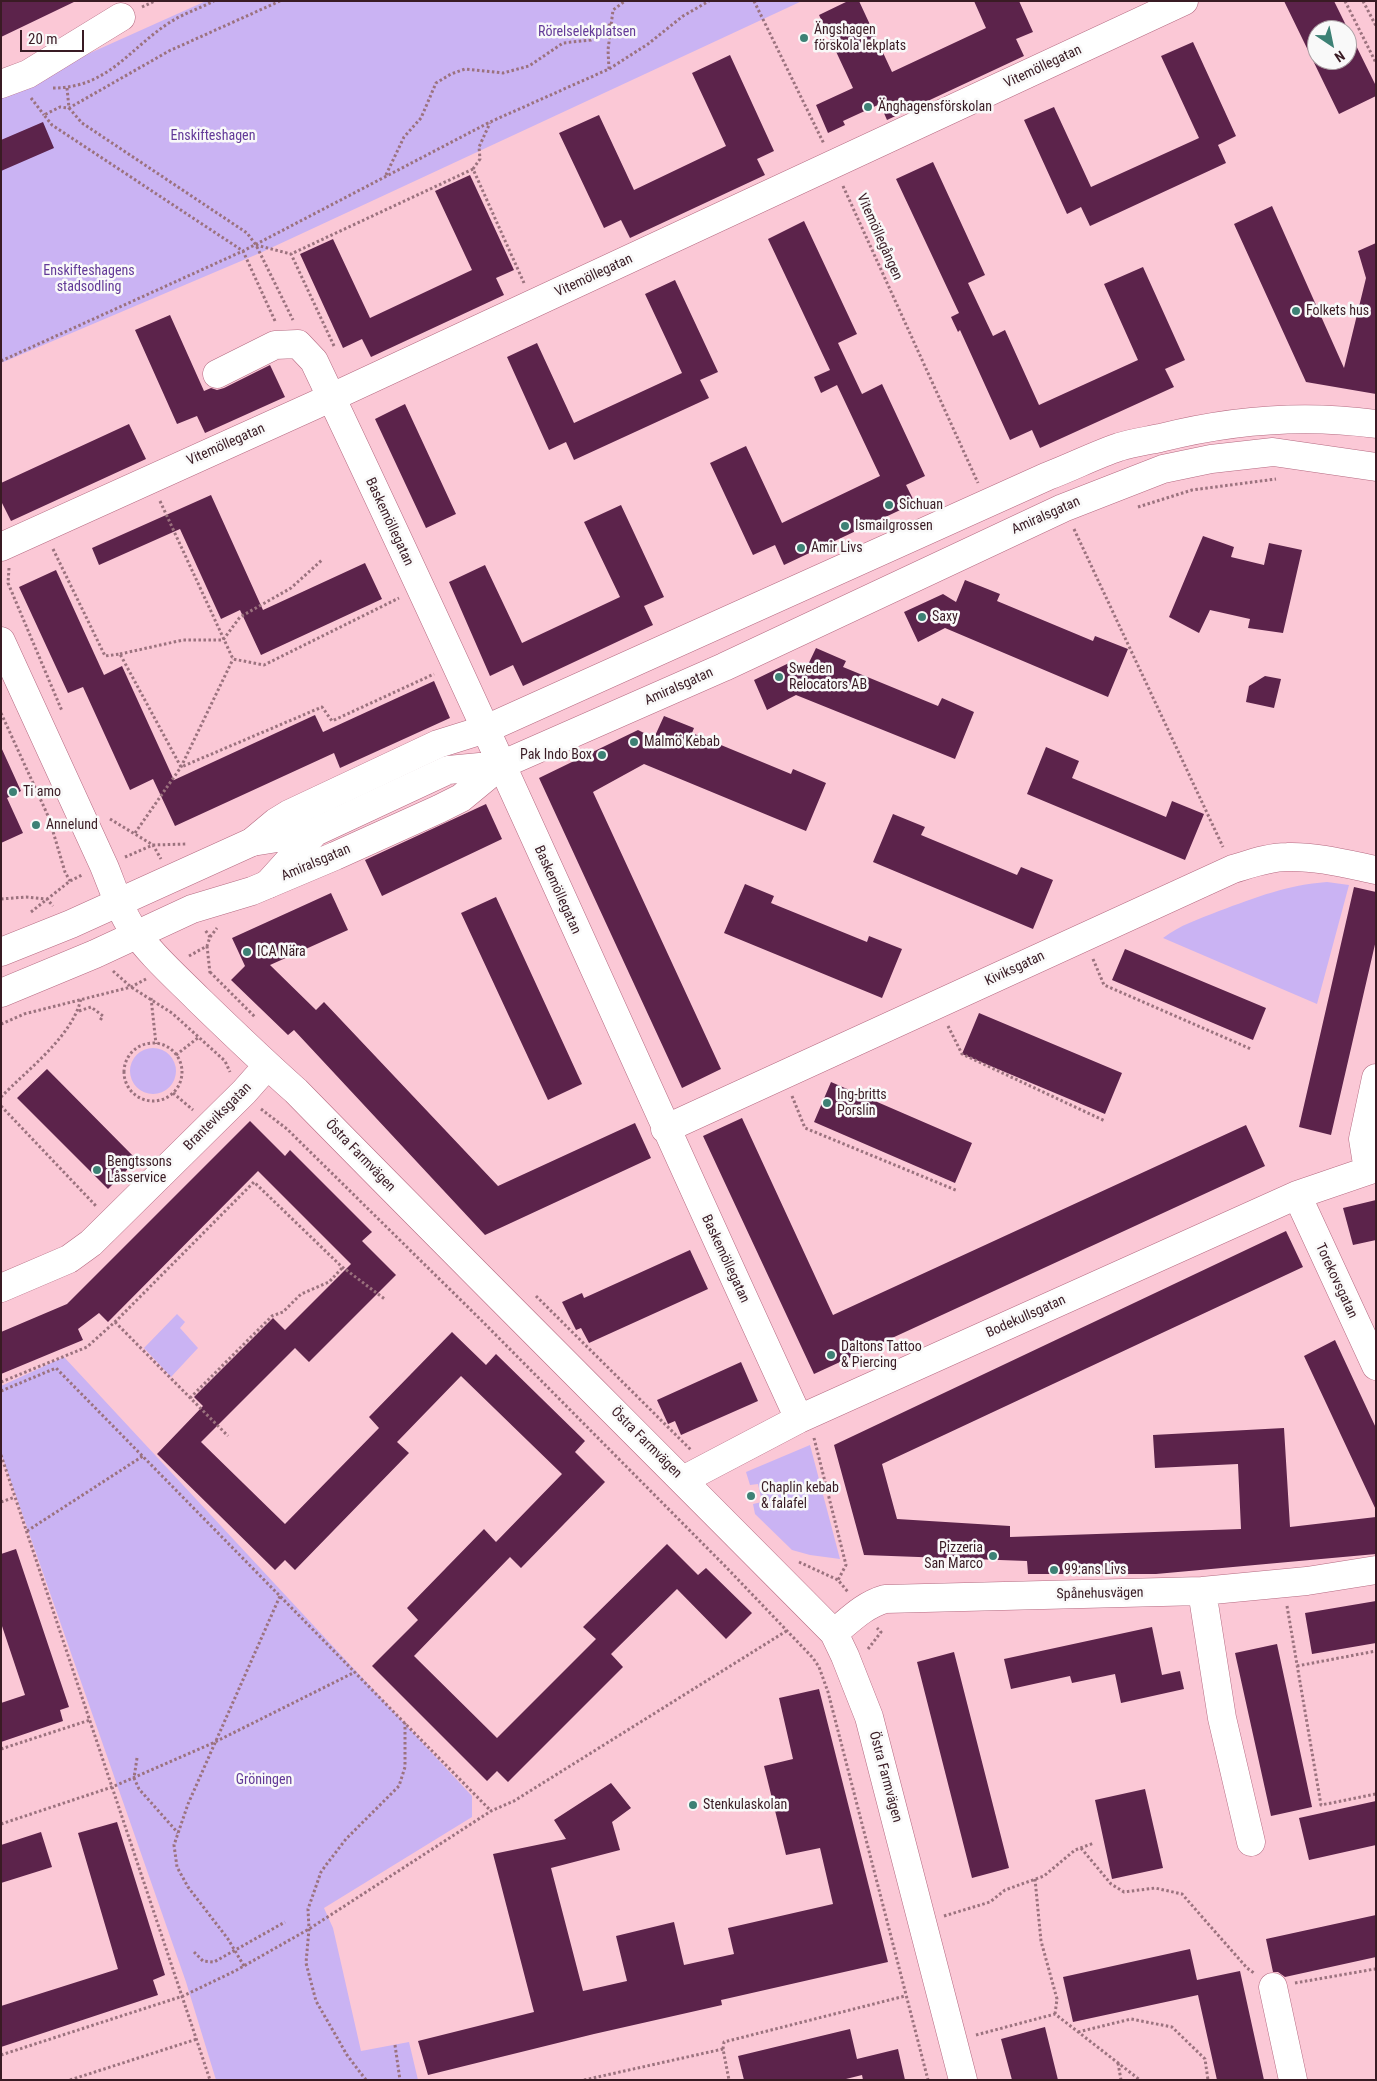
<!DOCTYPE html>
<html>
<head>
<meta charset="utf-8">
<style>
	body { margin:0 }
	#map { position:relative; width:1377px; height:2081px; overflow:hidden; background:#fbc8d6; font-family:"Roboto Condensed",sans-serif }
	canvas { display:block }
	.frame { position:absolute; inset:0; border:2px solid #391b24; pointer-events:none }
	.north { position:absolute; left:1307px; top:20px; width:50px; height:50px; box-sizing:border-box; background:#f9f9f9; border:1px solid #aca0a4; border-radius:50%; rotate:146deg; font-size:14px; font-weight:700; line-height:20px; text-align:center; color:#391b24 }
	.north::after { content:''; display:block; margin:auto; width:18px; height:22px; background:#3d8175; clip-path:polygon(50% 0,100% 100%,50% 72%,0 100%) }
	.scale { position:absolute; left:20px; top:30px; width:64px; height:22px; box-sizing:border-box; border:2px solid #391b24; border-top:0; padding-left:6px; font-size:15px; line-height:18px; white-space:nowrap; color:#391b24; -webkit-text-stroke:4px #f9f9f9; paint-order:stroke }
</style>
</head>
<body>
<div id="map">
<canvas width="1377" height="2081"></canvas>
<div class="frame"></div>
<div class="north">N</div>
<div class="scale">20 m</div>
</div>
<script>
const g = document.querySelector('canvas').getContext('2d');
g.lineJoin = 'round';
function fill(path, color) {
  g.fillStyle = color;
  g.fill(path, 'evenodd');
}
function trace(path, color, width, dash) {
  g.strokeStyle = color;
  g.lineWidth = width;
  g.lineCap = dash ? 'butt' : 'round';
  g.setLineDash(dash || []);
  g.stroke(path);
}
function drawText(font, color, halo, rows, align = 'center') {
  g.font = font + ' "Roboto Condensed",sans-serif';
  g.lineWidth = 5;
  g.setLineDash([]);
  g.textBaseline = 'middle';
  g.strokeStyle = halo;
  g.fillStyle = color;
  for (const [text, x, y, turn = 0] of rows) {
    g.save();
    g.translate(x, y);
    g.rotate((+turn || 0) * Math.PI / 180);
    g.textAlign = isNaN(turn) ? turn : align;
    if (halo) g.strokeText(text, 0, 0);
    g.fillText(text, 0, 0);
    g.restore();
  }
}
fill(new Path2D(`
	M206 1H802L260 253 1 363V93Z
	M1327 882 1349 885 1317 1004 1163 938C1180 925 1199 919 1219 911 1257 897 1287 885 1327 882Z
	M130 1071a23 23 0 1 1 46 0a23 23 0 1 1-46 0Z
	M177 1314 185 1322 180 1328 198 1348 171 1377 144 1348Z
	M64 1357 472 1796V1817L324 1908 333 1928 361 2051 409 2042 418 2080H216L186 1982 1 1453V1386Z
	M810 1445 840 1559 810 1555 792 1550 755 1514 753 1504 762 1502 758 1484 750 1485 746 1472Z`), '#cab3f3');
fill(new Path2D(`
	M1 1H76L1 37Z
	M848 1H859L892 72 986 28 974 1H1019L1033 32 1016 39 1024 56 887 120 880 104 843 121 845 125 828 133 816 105 853 88 819 15Z
	M1284 1H1334L1376 86V96L1339 114ZM1317 30H1347V60H1317Z
	M1193 42 1236 136 1218 145 1226 163 1090 226 1081 207 1067 214 1024 120 1054 107 1091 187 1199 138 1161 56Z
	M730 55 774 151 757 159 765 175 630 238 621 220 604 228 559 133 599 115 634 190 726 146 692 73Z
	M43 122 54 148 1 171V140Z
	M933 162 985 275 968 283 993 336 1005 330 1039 405 1138 360 1104 284 1143 267 1185 360 1165 369 1174 387 1040 448 1032 430 1010 440 960 330 958 332 951 317 959 313 896 179Z
	M470 175 514 270 496 278 504 295 371 357 362 339 343 348 300 254 333 239 370 318 472 270 435 191Z
	M1272 206 1344 368 1366 278 1358 251 1376 243V394L1306 382 1234 224Z
	M804 221 857 334 838 343 862 394 882 384 925 476 906 485 915 503 784 565 775 545 753 555 710 463 746 446 782 523 880 476 837 385 821 393 814 377 830 370 768 239Z
	M675 280 718 372 700 380 709 398 574 460 566 442 549 450 507 357 537 343 574 423 682 373 645 294Z
	M170 315 204 391 211 388 217 390 224 388 270 365 285 397 205 433 197 416 177 424 135 330Z
	M405 404 456 514 426 528 375 419Z
	M129 424 146 459 11 521 1 501V483Z
	M211 495 263 610 365 563 382 599 261 655 240 610 221 619 180 529 99 565 92 548Z
	M621 505 664 597 644 606 653 625 523 686 513 665 490 676 449 582 485 565 522 643 620 597 584 522Z
	M1203 536 1234 547 1231 557 1264 565 1269 543 1302 550 1283 633 1248 628 1250 619 1210 610 1199 633 1169 617Z
	M56 570 104 675 122 666 174 780 315 715 323 732 434 681 450 718 340 768 334 753 175 826 153 779 130 790 83 687 68 693 19 587Z
	M965 580 1000 594 997 601 1093 641 1095 636 1128 649 1108 697 945 628 918 642 904 612 943 594 956 602Z
	M816 648 846 661 843 667 938 706 942 698 974 712 955 759 796 695 767 710 754 680 791 662 806 669Z
	M1265 676 1281 679 1274 708 1246 702 1249 686Z
	M664 716 694 728 692 733 791 774 793 769 826 783 806 831 644 764 593 792 721 1069 682 1088 539 778 638 730 654 738Z
	M1 747 21 791 7 798 23 833 1 843Z
	M1046 747 1079 761 1072 778 1166 817 1172 801 1204 814 1185 860 1027 794Z
	M486 804 502 839 382 896 365 860Z
	M893 814 925 827 921 835 1017 875 1021 867 1053 880 1033 929 873 862Z
	M745 884 774 896 771 903 867 942 869 936 902 949 882 998 724 933Z
	M1354 887 1376 892V940L1331 1135 1299 1127Z
	M331 893 348 930 270 965 316 1010 324 1002 498 1186 635 1123 651 1158 485 1235 294 1030 288 1035 231 980 245 966 232 938Z
	M496 897 582 1084 548 1100 461 913Z
	M1125 949 1266 1008 1253 1040 1112 980Z
	M979 1013 1122 1073 1105 1114 962 1054Z
	M47 1069 137 1160 108 1189 17 1098Z
	M831 1082 972 1143 955 1183 814 1122Z
	M742 1118 833 1315 1246 1125 1265 1166 814 1374 703 1136Z
	M250 1121 285 1156 290 1150 372 1232 362 1241 396 1275 309 1362 295 1348 201 1442 285 1524 379 1428 369 1417 452 1332 486 1365 496 1354 585 1441 575 1452 605 1482 521 1568 510 1557 414 1656 497 1738 596 1639 583 1627 667 1544 698 1575 706 1568 752 1613 726 1639 677 1589 611 1654 623 1667 508 1782 497 1771 487 1781 372 1666 418 1620 407 1608 484 1529 496 1542 562 1474 461 1376 397 1442 409 1453 295 1570 285 1560 275 1570 157 1454 203 1406 194 1397 273 1318 285 1330 351 1264 258 1171 108 1322 99 1313 78 1329 83 1340 1 1374V1332L67 1304Z
	M1376 1200V1240L1353 1245 1343 1208Z
	M1286 1231 1303 1267 882 1464 897 1519 1010 1526V1537L1241 1529 1238 1464 1155 1468 1153 1435 1284 1428 1290 1527 1376 1517V1554L1156 1574H1028L1027 1561 864 1555 834 1445Z
	M690 1250 708 1289 589 1343 581 1328 576 1330 562 1302 582 1293 584 1298Z
	M1335 1340 1376 1428V1510L1304 1356Z
	M741 1362 758 1401 681 1435 675 1421 668 1424 657 1400Z
	M16 1549 69 1707 60 1710 63 1721 1 1742V1703L25 1695 1 1623V1554Z
	M1376 1601V1643L1312 1654 1305 1613Z
	M1152 1627 1162 1675 1180 1671 1184 1689 1121 1703 1115 1674 1072 1683 1070 1676 1011 1689 1004 1659Z
	M1277 1644 1312 1807 1271 1816 1235 1653Z
	M954 1652 1009 1868 972 1878 917 1662Z
	M819 1689 888 1962 721 2000 722 2005 594 2034 428 2075 418 2041 534 2012 493 1854 566 1839 554 1820 611 1783 631 1808 612 1822 620 1850 551 1868 583 1991 627 1981 616 1936 674 1922 684 1965 734 1954 728 1928 833 1904 820 1848 786 1855 764 1766 793 1759 779 1698Z
	M1145 1789 1163 1868 1112 1879 1095 1800Z
	M1376 1801V1845L1309 1860 1299 1818Z
	M117 1822 165 1975 153 1980 158 1995 1 2047V2006L118 1969 78 1833Z
	M41 1832 52 1867 1 1883V1845Z
	M1376 1915V1957L1285 1977 1278 1972H1273L1266 1939Z
	M1190 1949 1197 1980 1240 1971 1264 2080H1217L1198 1995 1073 2022 1063 1977Z
	M1045 2027 1058 2080H1012L1001 2039Z
	M850 2029 857 2059 898 2049 905 2080H863L862 2075 842 2080H744L738 2056Z`), '#5c234b');
const minor = new Path2D(`
	M1 84 28 74 121 17
	M217 374 275 345 298 344 314 361C481 711 637 1067 799 1419
	M1 547 315 405 1184 1
	M1 641 104 866C112 885 119 908 130 925 148 952 175 976 198 999 230 1030 262 1061 296 1091 474 1273 655 1452 834 1633L845 1656 869 1717 963 2080
	M252 842 315 832 448 770 501 765
	M268 884 315 832
	M665 1129 1233 869C1250 864 1269 857 1287 857 1316 856 1347 864 1376 870
	M1368 1170 1363 1139 1376 1078
	M1297 1195 1376 1366
	M1 1288 69 1259 91 1243 244 1092 267 1066
	M683 1480 799 1419 1297 1195 1376 1168
	M1202 1591 1222 1718 1251 1842
	M834 1633C850 1620 864 1605 885 1599L1202 1591 1307 1581 1376 1570
	M1273 1987 1293 2080`);
const major = new Path2D(`
	M1 952 71 924 252 842 276 822 289 814 438 744 486 729 1048 476C1072 467 1095 455 1119 447 1132 443 1146 441 1160 438 1231 420 1303 414 1376 424
	M1 993 95 954 192 909 252 891 335 856 439 809 461 798 501 765 724 667 1063 508 1163 469 1211 459 1273 452 1376 467`);
trace(minor, '#b46980', 29);
trace(major, '#b46980', 29);
trace(new Path2D(`
	M754 1 824 144
	M1345 1 1376 63
	M1363 1 1376 26
	M142 7 155 1
	M609 69 608 50 613 10 625 1
	M53 88C109 88 130 47 172 21 185 13 200 8 214 1
	M67 88 69 108 82 123 247 233 256 245 293 320
	M31 98 44 115
	M473 169 480 159 479 147 490 123
	M386 175 404 137 421 118 436 83 451 74 465 69 503 73 529 66 563 43 591 40 605 31 611 23
	M843 186 978 483
	M256 245 291 254
	M275 321 243 251 52 125 44 115 60 107 69 108 169 51 280 1
	M334 346 291 254 473 169 524 283
	M1 361 243 251 490 122 609 69 648 44 683 16 709 1
	M160 501 233 659 264 665 399 598
	M1138 507 1192 490 1276 479
	M1074 529 1223 847
	M53 549 105 656 120 654 181 767 322 707 332 721 434 674
	M9 568 8 583 62 711
	M120 654 183 640H223L240 617 291 588 322 560
	M1 713 49 818 65 872 70 881
	M110 819 153 845 187 844
	M135 833 181 767 233 659
	M125 857 153 845 161 859
	M1 899 26 897 47 899 53 906
	M31 912 70 881 82 875
	M210 937 217 928
	M207 946 210 973
	M189 956 207 946 210 937 205 930
	M1093 959 1104 985 1251 1049
	M113 971 131 987 172 1013 225 1061 230 1072
	M210 972 255 1017
	M151 998 156 1044
	M79 1011 91 1007 103 1016 99 1022
	M1 1024 24 1014 131 987 146 979
	M948 1026 962 1054 1105 1121
	M124 1072a29 29 0 1 1 58 0a29 29 0 1 1-58 0Z
	M176 1055 199 1037
	M173 1093 193 1110
	M792 1096 805 1128 958 1191
	M1 1097C27 1070 74 1035 81 998
	M1 1106 96 1206
	M261 1109 287 1129 481 1320 726 1567 813 1658 819 1667 828 1692 928 2080
	M536 1296 691 1450
	M115 1322 228 1436
	M1 1382 87 1347 117 1320 254 1182 341 1266 386 1300
	M1 1391 56 1368 491 1811
	M190 1398 272 1316 283 1312 301 1294 329 1282 343 1267
	M814 1438 846 1565 838 1580
	M1 1455 210 2080
	M1 1502 15 1497
	M27 1531 143 1456
	M799 1562 838 1580 848 1592
	M1287 1606 1321 1805 1376 1794
	M868 1649 881 1632 877 1628
	M1297 1666 1376 1651
	M1 1749 90 1720
	M137 1758 134 1778 139 1789 178 1833
	M1 1824 112 1787 215 1742 355 1672
	M1081 1848 1111 1884 1124 1892 1155 1888 1182 1894 1247 1968 1254 1973
	M1035 1879 1041 1941 1057 1999 1055 2014
	M944 1916 990 1902 1005 1890 1044 1876 1075 1850 1094 1843
	M194 1952 203 1961 214 1962 285 1922
	M244 1966 228 1939 188 1887 177 1867 174 1845 188 1804 280 1596
	M1295 1983 1375 1969 1376 1972
	M1078 2032 1131 2019 1172 2027 1205 2059 1208 2080
	M976 2035 1055 2014 1140 2080
	M395 2045 400 2080
	M723 2049 724 2042 905 1996
	M1 2055 183 1996 235 1971 309 1929 491 1811 514 1801 788 1630
	M1118 2063 1121 2080
	M70 2080 197 2039
	M366 2080 347 2055 316 2001 306 1963 309 1929 308 1909 321 1872 326 1865 346 1839 399 1786 405 1767V1723
	M584 2080 723 2049 729 2080`), '#9b727e', 3, [2.5, 2.5]);
trace(minor, '#fff', 28);
trace(major, '#fff', 28);
for (const [x, y, r, color] of [
	[804,38,5,"#3d8175"],
	[868,107,5,"#3d8175"],
	[1296,311,5,"#3d8175"],
	[889,505,5,"#3d8175"],
	[845,526,5,"#3d8175"],
	[801,548,5,"#3d8175"],
	[922,617,5,"#3d8175"],
	[779,677,5,"#3d8175"],
	[634,742,5,"#3d8175"],
	[602,755,5,"#3d8175"],
	[13,792,5,"#3d8175"],
	[36,825,5,"#3d8175"],
	[247,952,5,"#3d8175"],
	[827,1103,5,"#3d8175"],
	[97,1170,5,"#3d8175"],
	[831,1355,5,"#3d8175"],
	[751,1496,5,"#3d8175"],
	[993,1556,5,"#3d8175"],
	[1054,1570,5,"#3d8175"],
	[693,1805,5,"#3d8175"]
]) {
  const dot = new Path2D();
  dot.arc(x, y, r, 0, 2 * Math.PI);
  g.fillStyle = color;
  g.fill(dot);
  trace(dot, '#f9f9f9', 2);
}
drawText('14px', '#391b24', '#f9f9f9', [
	["Ängshagen",814,30],
	["förskola lekplats",814,46],
	["Änghagensförskolan",878,107],
	["Folkets hus",1306,311],
	["Sichuan",899,505],
	["Ismailgrossen",855,526],
	["Amir Livs",811,548],
	["Saxy",932,617],
	["Sweden",789,669],
	["Relocators AB",789,685],
	["Malmö Kebab",644,742],
	["Pak Indo Box",592,755,"right"],
	["Ti amo",23,792],
	["Annelund",46,825],
	["ICA Nära",257,952],
	["Ing-britts",837,1095],
	["Porslin",837,1111],
	["Bengtssons",107,1162],
	["Låsservice",107,1178],
	["Daltons Tattoo",841,1347],
	["& Piercing",841,1363],
	["Chaplin kebab",761,1488],
	["& falafel",761,1504],
	["Pizzeria",983,1548,"right"],
	["San Marco",983,1564,"right"],
	["99:ans Livs",1064,1570],
	["Stenkulaskolan",703,1805]
], 'left');
drawText('14px', '#633a98', '#f9f9f9', [
	["Rörelselekplatsen",587,32],
	["Enskifteshagen",213,136],
	["Enskifteshagens",89,271],
	["stadsodling",89,287],
	["Gröningen",264,1780]
]);
drawText('14px', '#391b24', '#f9f9f9', [
	["Vitemöllegatan",1043,67,-25],
	["Vitemöllegången",879,237,66],
	["Vitemöllegatan",594,276,-25],
	["Vitemöllegatan",226,445,-24],
	["Amiralsgatan",1046,516,-24],
	["Baskemöllegatan",389,522,65],
	["Amiralsgatan",679,687,-24],
	["Amiralsgatan",316,863,-23],
	["Baskemöllegatan",557,890,66],
	["Kiviksgatan",1015,969,-25],
	["Branteviksgatan",218,1117,-45],
	["Östra Farmvägen",360,1156,46],
	["Baskemöllegatan",725,1259,65],
	["Torekovsgatan",1336,1281,65],
	["Bodekullsgatan",1026,1317,-24],
	["Östra Farmvägen",646,1443,45],
	["Spånehusvägen",1100,1594,-1],
	["Östra Farmvägen",885,1777,75]
]);
</script>
</body>
</html>
